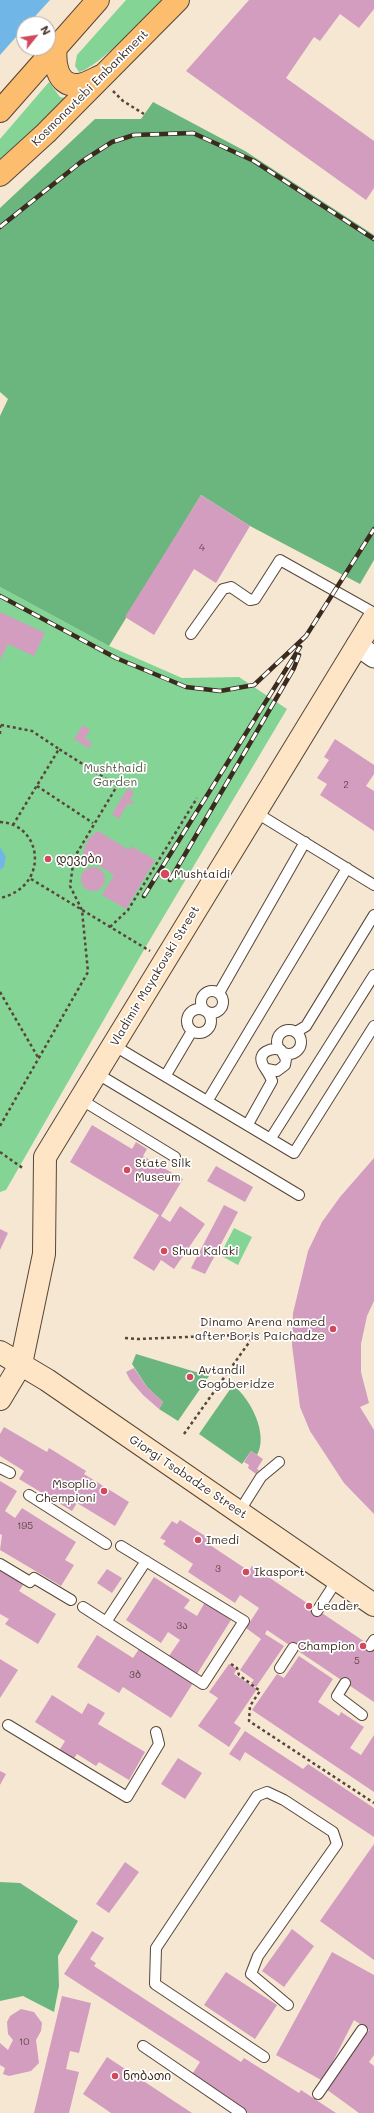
<!DOCTYPE html>
<html>
<head>
<meta charset="utf-8">
<style>
	body { margin:0 }
	#map { position:relative; width:374px; height:2113px; overflow:hidden; background:#f6e7d3; font-family:Mali,sans-serif }
	canvas { display:block }
	.north { position:absolute; left:16px; top:16px; width:40px; height:40px; box-sizing:border-box; background:#fff; border:1px solid #b1aaa5; border-radius:50%; rotate:60deg; font-size:11px; font-weight:700; line-height:16px; text-align:center; color:#3b2a1e }
	.north::after { content:''; display:block; margin:auto; width:14px; height:18px; background:#d1495b; clip-path:polygon(50% 0,100% 100%,50% 72%,0 100%) }
</style>
</head>
<body>
<div id="map">
<canvas width="374" height="2113"></canvas>
<div class="north">N</div>
</div>
<script>
const g = document.querySelector('canvas').getContext('2d');
g.lineJoin = 'round';
function fill(path, color) {
  g.fillStyle = color;
  g.fill(path, 'evenodd');
}
function trace(path, color, width, dash) {
  g.strokeStyle = color;
  g.lineWidth = width;
  g.lineCap = dash ? 'butt' : 'round';
  g.setLineDash(dash || []);
  g.stroke(path);
}
function drawText(font, color, halo, rows, align = 'center') {
  g.font = font + ' Mali,"Noto Sans Georgian",sans-serif';
  g.lineWidth = 3.5;
  g.setLineDash([]);
  g.textBaseline = 'middle';
  g.strokeStyle = halo;
  g.fillStyle = color;
  for (const [text, x, y, turn = 0] of rows) {
    g.save();
    g.translate(x, y);
    g.rotate((+turn || 0) * Math.PI / 180);
    g.textAlign = isNaN(turn) ? turn : align;
    if (halo) g.strokeText(text, 0, 0);
    g.fillText(text, 0, 0);
    g.restore();
  }
}
fill(new Path2D(`
	M126 0H163C147 15 98 68 79 72L75 66 77 55Z
	M49 82 60 97 67 98 0 163V139Z
	M0 587 109 646 182 678 239 677 287 709 145 948 6 1190 0 1192Z
	M234 1228 252 1237 238 1265 220 1255Z`), '#84d495');
fill(new Path2D(`
	M153 102 245 151 374 235V560L360 584 250 526 201 495 109 646 0 587V416L8 399 0 392V208L95 119H141Z
	M136 1354 209 1376 178 1421 159 1409 163 1402 147 1387 132 1364Z
	M233 1385C250 1398 269 1434 257 1455L251 1451 242 1464 199 1434Z
	M0 1882 20 1883 78 1921 58 1956 59 1986 54 2012 23 1996 0 2001Z`), '#6bb67e');
fill(new Path2D(`
	M0 0H50L28 24H24V28L0 55Z
	M0 847 6 857 4 867 0 870Z`), '#70b7e7');
fill(new Path2D(`
	M249 0H374V9L359 28 340 14 320 41 314 37 286 78 374 141V188L366 200 186 71Z
	M201 495 250 526 216 583 194 569 154 635 125 617Z
	M0 612 45 633 34 656 8 644 0 660Z
	M83 725 90 730 85 738 92 743 89 748 74 739Z
	M335 739 374 765V774L366 786 374 791V831L320 795 327 784 317 778 329 760 324 757Z
	M128 788 134 792 130 800 134 802 131 805 128 803 119 819 112 814Z
	M98 831 129 850 131 846 155 860 126 909 102 895 114 875 83 855 85 846 90 837Z
	M81 879a12 12 0 1 1 24 0a12 12 0 1 1-24 0Z
	M92 1125 132 1149 136 1142 147 1149 143 1156 183 1179 161 1216 170 1222 180 1206 205 1224 174 1269 161 1260 154 1271 133 1258 159 1215 70 1162Z
	M374 1158V1301L367 1316 361 1344V1372L369 1403 360 1407 374 1430V1514L344 1483 310 1431 300 1407 292 1345 293 1313 308 1251 322 1222 340 1197Z
	M216 1166 253 1187 245 1202 207 1181Z
	M224 1205 238 1212 205 1274 191 1268Z
	M0 1229 8 1233 0 1250Z
	M134 1368 147 1387 163 1402 159 1409 143 1395 130 1380 126 1372Z
	M4 1427 47 1452 49 1448 86 1471 84 1474 129 1502 115 1526 77 1503 72 1511 19 1479 24 1471 0 1456V1434Z
	M251 1451 263 1459 257 1469 259 1470 256 1474 248 1468 249 1465 244 1462Z
	M0 1481 17 1491 5 1511 15 1518 22 1508 76 1542 65 1560 74 1565 61 1586 0 1550 2 1535 0 1534Z
	M180 1520 213 1541 210 1545 249 1571 252 1566 374 1648V1702L267 1630 265 1634 284 1646 256 1687 251 1683 254 1680 240 1670 261 1639 246 1628 259 1608 240 1595 235 1603 188 1572 193 1564 163 1544 166 1541 160 1538 172 1521 177 1524Z
	M0 1566 25 1582 19 1591 56 1614 38 1644 5 1624 9 1619 0 1614Z
	M107 1569 122 1578 112 1593 97 1583Z
	M154 1577 190 1600 184 1608 197 1616 205 1602 231 1620 197 1674 169 1656 180 1640 168 1632 161 1643 126 1620Z
	M97 1635 133 1658 139 1649 193 1683 171 1718 123 1687 119 1693 77 1667Z
	M299 1656 333 1679 318 1702 339 1716 341 1712 364 1727 350 1748 361 1755 374 1735V1792L252 1710 277 1674 284 1678Z
	M0 1659 18 1670 0 1698Z
	M229 1664 237 1669 234 1674 257 1689 234 1723 241 1728 229 1747 198 1726 218 1698 209 1692Z
	M52 1695 82 1714 88 1703 105 1713 98 1724 145 1752 129 1780 99 1762 96 1766 77 1754 73 1760 59 1751 65 1741 35 1722Z
	M245 1731 303 1769 308 1764 374 1808V1837L245 1752 240 1761 229 1754Z
	M178 1758 202 1773 185 1799 161 1784Z
	M0 1771 6 1774 0 1785Z
	M374 1844V1960L320 1921Z
	M125 1862 139 1872 109 1913 96 1904Z
	M292 1929 314 1946 284 1987 262 1971Z
	M92 1931 104 1938 90 1959 96 1963 94 1966 241 2062 244 2058 299 2093 301 2090 336 2113H248L191 2076 200 2062 64 1974Z
	M332 1952 374 1975V2055L369 2062 374 2066V2113H359L326 2089 369 2030 354 2020 323 2081 276 2055Z
	M226 1972 277 2005 255 2039 204 2005Z
	M62 1996 91 2003 79 2053 70 2051 66 2069 79 2072 69 2113H34Z
	M21 2009 34 2012 42 2023 41 2031 36 2040 39 2063 31 2071 9 2076 3 2074 5 2068 0 2065V2043L8 2050 13 2040 8 2034 7 2022 10 2016Z
	M107 2057 192 2113H111L83 2094Z`), '#d39dc0');
const lane = new Path2D(`
	M191 634 223 589 231 587 250 600 255 599 280 560 374 613
	M255 812 374 885
	M201 1002a11 11 0 1 1 22 0a11 11 0 1 1-22 0Z
	M219 993 305 842
	M187 1021a12 12 0 1 1 24 0a12 12 0 1 1-24 0Z
	M277 1042a12 12 0 1 1 24 0a12 12 0 1 1-24 0Z
	M296 1032 306 1026 374 915
	M113 1045 294 1153 374 1026
	M96 1073 299 1195
	M166 1075 192 1031
	M80 1099 175 1157
	M208 1100 347 868
	M248 1124 272 1081C270 1075 266 1070 263 1065 256 1052 272 1047 281 1050L286 1059 285 1065 277 1071 267 1069
	M271 1138 374 975
	M0 1468 10 1473
	M29 1495 106 1544
	M239 1512 261 1477 279 1462
	M0 1564 30 1582 34 1578 71 1600
	M83 1607 203 1684 244 1621 121 1546
	M317 1611 337 1580
	M106 1622 146 1561
	M370 1646 374 1640
	M280 1668 293 1648
	M345 1683 337 1696 362 1715
	M8 1725 127 1797 159 1744 156 1732
	M143 2046 241 2113
	M264 2057 155 1984 156 1948 257 1796 267 1792 284 1800 333 1832 337 1844 258 1956 251 1974 288 2005
	M318 2094 362 2030`);
const street = new Path2D(`
	M357 645 374 657`);
const secondary = new Path2D(`
	M0 1352 47 1380 374 1605
	M0 1399 21 1364 44 1254 45 1157 374 618`);
const primary = new Path2D(`
	M56 46C54 61 56 86 77 85 85 85 94 79 101 76
	M0 111 98 0
	M0 175 46 133 178 0`);
trace(lane, '#574639', 12);
trace(street, '#574639', 23);
trace(secondary, '#574639', 24);
trace(primary, '#574639', 24);
trace(new Path2D(`
	M113 91 123 101 144 114
	M1 725 32 731 59 749 13 825
	M0 734V725
	M37 786 93 823
	M0 822C43 824 50 887 0 898
	M31 879 150 951
	M110 927 128 910 197 798
	M0 992 39 1059
	M0 1126 88 972 82 910 70 886 74 858 117 786 59 749
	M0 1152 24 1169
	M125 1338 137 1339 263 1334
	M184 1434 255 1334
	M231 1664 237 1668 239 1675 260 1691 250 1706 249 1721 374 1803`), '#574639', 2.5, [3, 3]);
trace(lane, '#fff', 10);
trace(street, '#fff', 21);
trace(secondary, '#fee5c5', 22);
trace(primary, '#fcbd6e', 22);
const rail = new Path2D(`
	M0 227 81 162 112 142 134 135 193 133 254 161 374 239
	M0 596 116 658 186 687 220 691 254 685 306 636 374 529
	M170 880 294 668 299 655
	M144 896 300 647`);
trace(rail, '#3b2a1e', 4.5);
trace(rail, '#fff', 3, [9]);
for (const [x, y, r, color] of [
	[48,859,4,"#d1495b"],
	[165,874,5,"#d1495b"],
	[127,1170,4,"#d1495b"],
	[164,1251,4,"#d1495b"],
	[333,1329,4,"#d1495b"],
	[190,1377,4,"#d1495b"],
	[104,1491,4,"#d1495b"],
	[198,1540,4,"#d1495b"],
	[246,1572,4,"#d1495b"],
	[309,1606,4,"#d1495b"],
	[363,1646,4,"#d1495b"],
	[115,2076,4,"#d1495b"]
]) {
  const dot = new Path2D();
  dot.arc(x, y, r, 0, 2 * Math.PI);
  g.fillStyle = color;
  g.fill(dot);
  trace(dot, '#fff', 1.5);
}
drawText('10px', '#614746', null, [
	["4",202,548],
	["2",346,785],
	["195",25,1526],
	["3",218,1569],
	["3ა",182,1626],
	["5",357,1661],
	["3ბ",135,1675],
	["10",24,2042]
]);
drawText('12px', '#3b2a1e', '#fff', [
	["Kosmonavtebi Embankment",90,88,-45],
	["Vladimir Mayakovski Street",155,976,-59],
	["Giorgi Tsabadze Street",188,1477,34]
]);
drawText('12px', '#515d42', '#fff', [
	["Mushthaidi",115,768],
	["Garden",115,782]
]);
drawText('12px', '#3b2a1e', '#fff', [
	["დევები",56,859],
	["Mushtaidi",174,874],
	["State Silk",135,1163],
	["Museum",135,1177],
	["Shua Kalaki",172,1251],
	["Dinamo Arena named",325,1322,"right"],
	["after Boris Paichadze",325,1336,"right"],
	["Avtandil",198,1370],
	["Gogoberidze",198,1384],
	["Msoplio",96,1484,"right"],
	["Chempioni",96,1498,"right"],
	["Imedi",206,1540],
	["Ikasport",254,1572],
	["Leader",317,1606],
	["Champion",355,1646,"right"],
	["ნობათი",123,2076]
], 'left');
</script>
</body>
</html>
